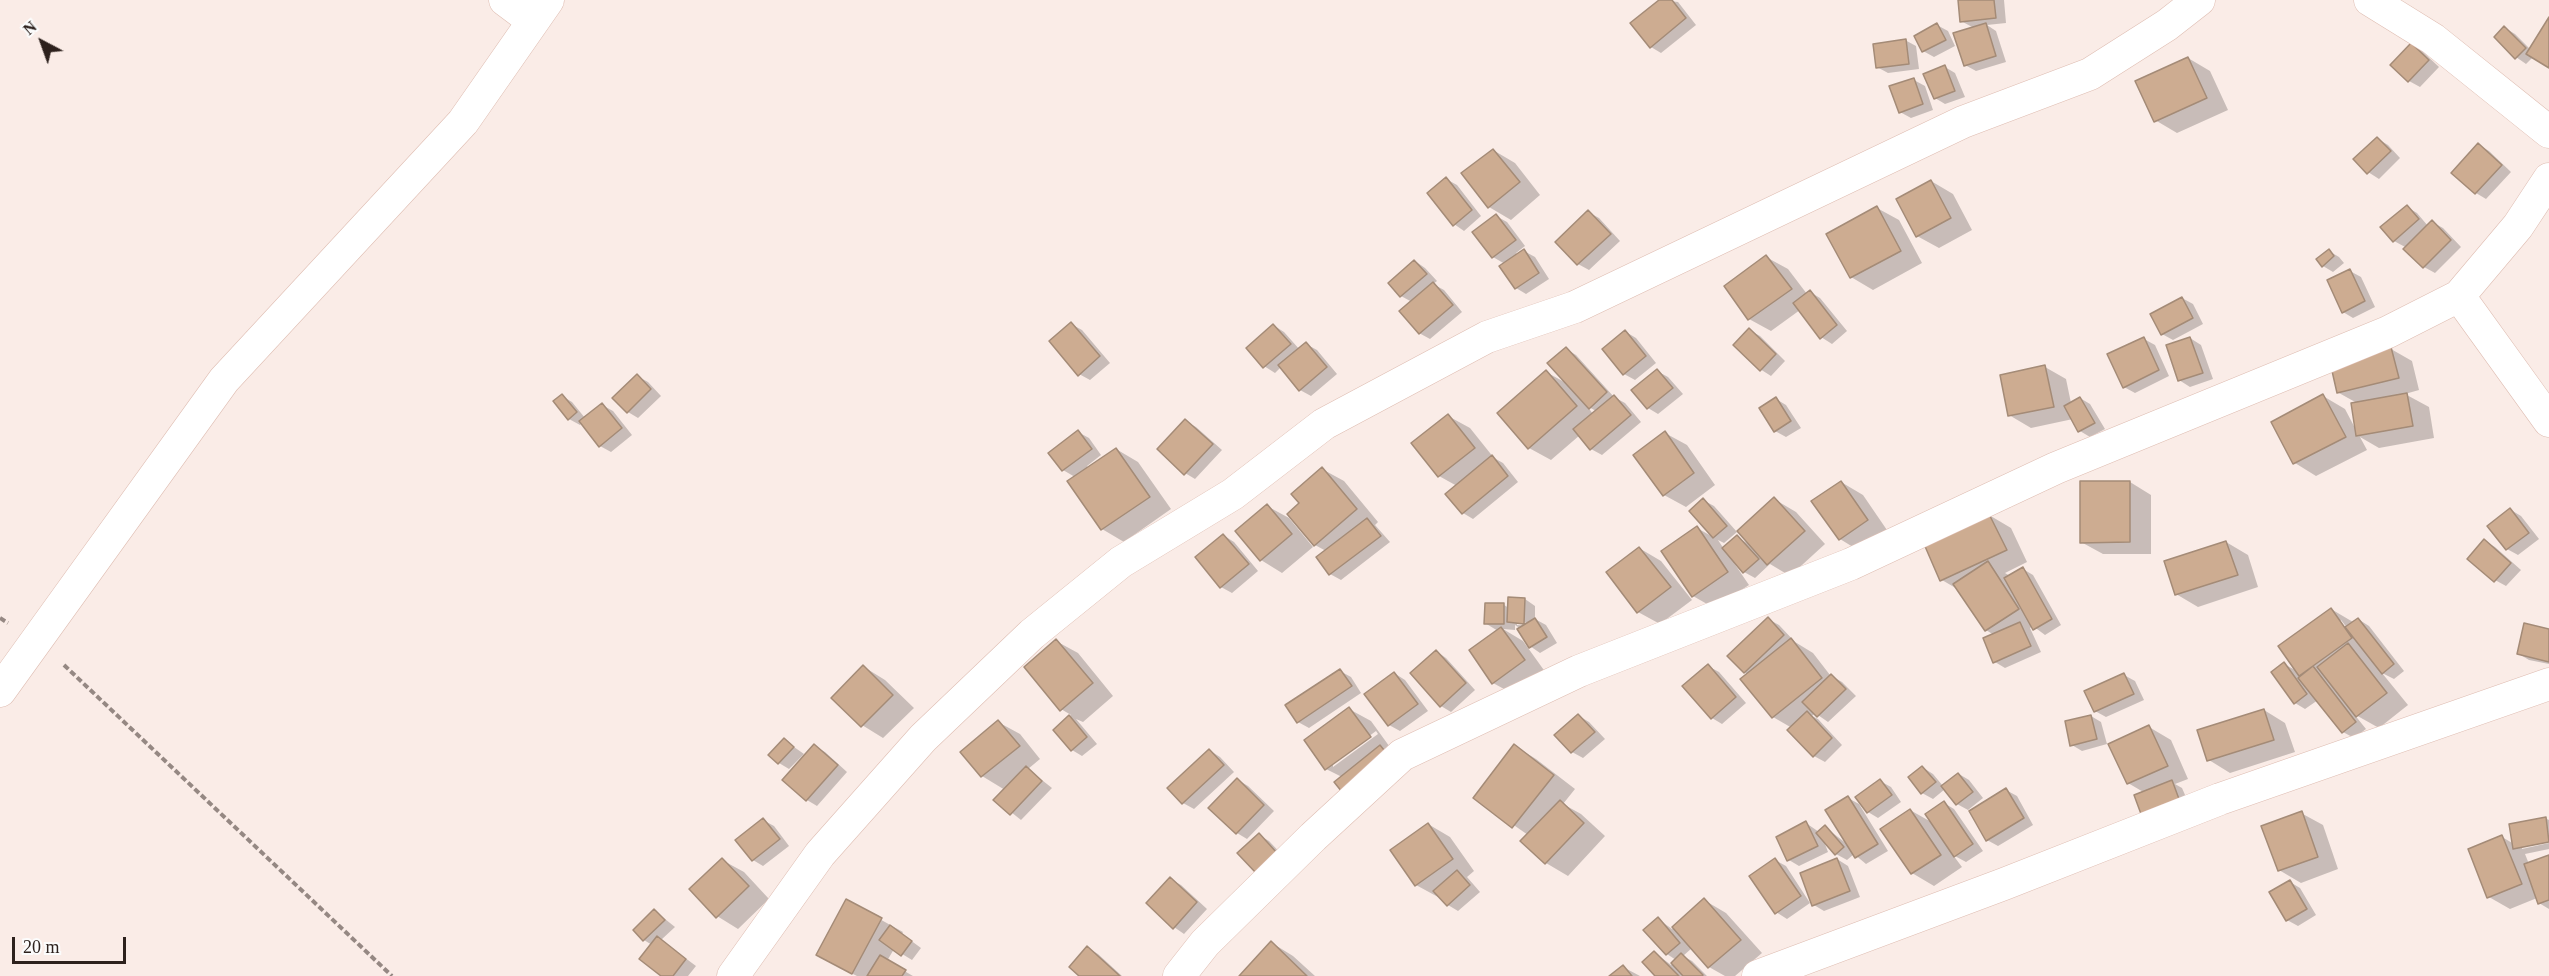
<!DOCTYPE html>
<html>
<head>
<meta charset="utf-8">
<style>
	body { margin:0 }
	#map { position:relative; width:2549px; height:976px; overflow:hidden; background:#faece7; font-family:"Times New Roman",serif }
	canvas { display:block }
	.north { position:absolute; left:12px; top:12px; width:60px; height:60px; -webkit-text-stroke:4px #fcfcfc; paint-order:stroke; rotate:319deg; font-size:16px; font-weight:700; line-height:24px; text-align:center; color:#2d211d }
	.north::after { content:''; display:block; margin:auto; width:21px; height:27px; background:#2d211d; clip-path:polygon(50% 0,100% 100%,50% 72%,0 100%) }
	.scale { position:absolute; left:12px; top:937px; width:114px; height:27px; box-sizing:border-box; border:3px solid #2d211d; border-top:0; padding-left:8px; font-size:18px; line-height:21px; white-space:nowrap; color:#2d211d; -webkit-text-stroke:4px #fcfcfc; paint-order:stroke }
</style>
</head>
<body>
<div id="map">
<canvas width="2549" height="976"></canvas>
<div class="north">N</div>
<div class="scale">20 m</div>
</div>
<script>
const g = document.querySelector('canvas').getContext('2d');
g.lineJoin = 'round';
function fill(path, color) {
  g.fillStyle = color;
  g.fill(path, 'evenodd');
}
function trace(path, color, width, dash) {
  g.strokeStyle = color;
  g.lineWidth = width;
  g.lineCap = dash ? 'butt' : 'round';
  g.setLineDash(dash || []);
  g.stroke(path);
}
fill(new Path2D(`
	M1662 0 1678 2 1696 25 1661 53 1651 47Z
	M1959 0H2004L2006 23 1987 25 1996 31 2006 62 1976 71 1965 65 1974 28 1961 21Z
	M2549 20V66L2533 57 2526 64 2516 57 2505 28 2515 34 2531 50Z
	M1937 25 1948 31 1955 46 1934 57 1923 51Z
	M1905 40 1916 46 1919 69 1888 73 1877 67Z
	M2412 45 2422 51 2439 67 2420 87 2409 81Z
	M2188 58 2210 71 2228 110 2177 133 2155 120Z
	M1945 67 1955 73 1965 97 1945 104 1935 98Z
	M1914 80 1925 86 1933 110 1911 118 1900 112Z
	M2378 139 2388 145 2400 158 2379 179 2368 172Z
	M2479 145 2489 151 2511 172 2486 199 2476 193Z
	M1493 150 1515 163 1540 195 1511 220 1489 207Z
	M1446 179 1457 185 1481 216 1464 231 1454 224Z
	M1931 181 1953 194 1972 230 1939 248 1917 236Z
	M2407 207 2417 213 2428 226 2432 222 2443 228 2461 247 2435 273 2424 267 2407 248 2394 241Z
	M1877 208 1899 220 1922 263 1873 290 1851 277Z
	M1588 212 1599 218 1620 241 1589 270 1578 264 1557 242Z
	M1496 216 1507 222 1525 246 1516 253 1517 255 1524 251 1535 257 1549 279 1526 294 1516 288 1505 264 1493 257Z
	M2329 251 2339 257 2344 263 2333 272 2323 266Z
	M1766 257 1788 269 1807 294 1810 292 1820 298 1847 331 1832 344 1821 337 1800 310 1771 331 1749 319Z
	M1415 261 1425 268 1437 281 1433 284 1444 290 1462 312 1430 339 1419 333 1412 302 1401 296 1390 283Z
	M2350 271 2361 277 2375 307 2353 318 2343 312Z
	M2182 298 2193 304 2203 324 2173 340 2162 334Z
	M1071 324 1082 330 1110 363 1090 380 1079 374Z
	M1273 325 1284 332 1300 350 1306 344 1317 350 1337 374 1311 396 1300 390 1281 367 1275 373 1264 366Z
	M1749 330 1760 336 1785 361 1771 376 1760 369Z
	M1626 332 1636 338 1656 363 1635 380 1624 374Z
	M2190 338 2201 345 2213 379 2190 387 2179 380Z
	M2144 339 2155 345 2169 376 2135 393 2124 387Z
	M1566 349 1576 355 1614 397 1625 403 1641 422 1602 455 1591 449 1580 435 1551 460 1529 448 1546 372 1568 384ZM1587 406 1596 411 1593 414Z
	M2391 349 2412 361 2419 390 2405 394 2429 407 2434 438 2379 448 2360 437 2367 450 2316 476 2295 463 2273 423 2323 396 2345 409 2356 430 2357 403 2339 393Z
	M2045 367 2066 379 2071 403 2080 398 2090 404 2105 429 2090 437 2080 431 2073 419 2031 428 2009 415Z
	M1657 371 1668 377 1683 394 1658 414 1648 408Z
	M637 376 648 382 661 396 638 418 628 412Z
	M562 396 572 402 585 418 602 405 613 411 632 435 611 452 600 446 582 423 580 425 569 419Z
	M1776 399 1786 405 1801 428 1786 437 1775 431 1761 409Z
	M1448 416 1470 428 1494 458 1503 463 1518 482 1473 519 1463 513 1457 486 1439 476Z
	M1185 421 1196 427 1222 450 1195 479 1185 473Z
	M1078 432 1089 438 1101 455 1087 466 1088 468 1116 449 1138 462 1171 509 1124 542 1102 529 1069 481 1075 477 1063 470Z
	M1665 433 1687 445 1715 485 1686 507 1664 495Z
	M1322 469 1344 481 1378 522 1375 525 1390 542 1341 580 1330 574 1326 551 1315 545 1301 504Z
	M1841 482 1863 495 1889 533 1861 552 1840 539Z
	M2130 482 2151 495V554H2103L2081 542Z
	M1774 499 1796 512 1825 544 1790 576 1770 564 1755 578 1744 572 1736 562 1734 563 1749 585 1714 608 1693 596 1697 528 1713 537 1703 500 1714 506 1737 532 1724 543 1718 540 1724 549 1737 537 1752 546Z
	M1267 506 1289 518 1313 547 1282 573 1261 560Z
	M2511 510 2521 516 2539 539 2518 555 2507 549Z
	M1989 515 2011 528 2027 562 2005 573 2010 576 2023 569 2033 575 2061 625 2045 635 2033 626 2030 628 2041 652 2005 668 1995 662 1994 635 1986 630 1959 590 1942 580Z
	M1223 535 1234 542 1258 571 1232 593 1221 587Z
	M2485 541 2495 547 2521 570 2506 586 2495 580Z
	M2226 542 2248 555 2258 587 2198 607 2176 594Z
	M1639 548 1661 561 1692 600 1660 624 1638 612Z
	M1525 599 1535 606V619L1546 625 1557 643 1540 653 1530 646 1521 629 1515 625V630L1503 629 1523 641 1546 673 1515 695 1493 683 1498 631 1485 623 1504 605 1509 608ZM1517 622 1531 623V626L1517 625Z
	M2331 609 2353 622 2358 619 2369 626 2404 671 2394 679 2382 673 2408 705 2379 728 2354 714 2366 729 2354 738 2343 732 2318 700 2305 709 2295 703 2284 664 2297 671ZM2341 620 2348 629H2344L2339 622Z
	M1768 619 1779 625 1795 642 1813 653 1830 675 1842 682 1856 696 1828 722 1815 713 1812 716 1818 719 1842 745 1825 762 1814 756 1792 728 1773 717 1745 672Z
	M2549 631V664L2529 660 2519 654Z
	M1056 641 1078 653 1113 696 1083 722 1076 719 1097 744 1082 756 1072 750 1055 730 1071 715 1061 709Z
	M1436 651 1446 658 1475 690 1451 712 1441 706Z
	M1708 666 1719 672 1746 703 1722 724 1712 718Z
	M864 667 885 680 914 708 883 738 862 725Z
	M1340 671 1351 677 1361 693 1309 728 1298 722Z
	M1394 673 1405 680 1428 711 1400 731 1389 725Z
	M2124 675 2135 681 2144 700 2106 717 2095 711Z
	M1349 709 1371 721 1392 750 1342 777 1326 769ZM1376 731 1378 734 1333 767V763Z
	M2264 710 2285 723 2295 752 2230 773 2209 760Z
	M1579 716 1589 722 1605 739 1583 758 1572 752Z
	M2091 716 2101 722 2107 744 2082 751 2072 745Z
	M998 722 1020 734 1040 759 1028 769 1052 788 1021 820 996 800 1005 790 982 776 962 752Z
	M2149 727 2171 740 2188 779 2175 784 2182 788 2189 804 2145 793 2128 783Z
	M784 740 804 754 789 769 779 763Z
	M815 746 825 752 847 772 817 806 807 800Z
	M1515 746 1536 759 1575 789 1563 804 1581 814 1605 836 1568 876 1546 863 1523 841 1528 835 1475 798Z
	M1209 750 1220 757 1234 772 1194 809 1183 803 1169 788Z
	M1922 767 1933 774 1943 786 1959 774 1969 780 1983 798 1968 810 1957 804 1945 789 1933 799 1922 793Z
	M1238 780 1248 786 1274 811 1247 839 1237 833Z
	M1880 781 1891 787 1901 802 1878 818 1868 812Z
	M2006 790 2017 796 2033 825 1998 846 1987 840Z
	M1848 798 1859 804 1888 851 1866 864 1854 854 1847 860 1836 854 1823 839 1828 852 1799 866 1789 860 1806 823 1819 832 1825 827 1847 844Z
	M1944 803 1954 809 1983 851 1966 862 1953 855 1962 867 1934 886 1912 873 1910 810 1933 823Z
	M2301 813 2323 825 2338 869 2301 883 2279 870Z
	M2545 818 2549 820V840L2522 846V849L2549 843V849L2525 854 2529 864 2549 857V909L2539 903 2537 898 2510 909 2489 897 2502 837 2514 844Z
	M763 820 774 826 789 846 763 866 753 860Z
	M1428 824 1450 837 1474 871 1467 877 1480 892 1458 911 1448 905 1440 896 1438 897 1416 885Z
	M1259 835 1269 841 1287 860 1257 872Z
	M1837 859 1848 866 1860 897 1824 911 1814 905Z
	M722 860 744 872 769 899 738 929 717 916Z
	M1775 860 1786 866 1810 903 1787 919 1776 912Z
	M1170 879 1181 885 1207 909 1184 934 1174 927Z
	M2290 882 2300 888 2316 915 2298 926 2287 920Z
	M1704 900 1726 913 1762 953 1735 976H1725L1709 967 1692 948 1683 956 1692 961 1707 976H1657L1654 952 1671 965 1676 960 1667 954 1658 919 1672 929Z
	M847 901 903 932 902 934 921 948 912 960 894 949 887 961 913 976H857L839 967Z
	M655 911 675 927 661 940 696 966 688 976H663L652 945 644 940Z
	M1272 943 1293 956 1315 976H1241Z
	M1088 948 1098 954 1122 976H1081Z
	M1623 967 1640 976H1611Z`), '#0003');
const building = new Path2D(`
	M1659 0H1672L1686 18 1650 48 1630 23Z
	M1958 0H1994L1996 18 1960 22Z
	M2549 17V68L2526 54Z
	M1937 23 1946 40 1922 52 1914 36Z
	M1986 23 1996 56 1964 66 1953 33Z
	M2504 26 2526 48 2515 59 2494 37Z
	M1906 39 1909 64 1876 68 1873 44Z
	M2411 43 2429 60 2408 82 2390 65Z
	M2188 57 2207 98 2154 122 2135 81Z
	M1945 65 1955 91 1934 99 1923 74Z
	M1914 78 1923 104 1899 113 1889 86Z
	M2377 137 2391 151 2367 174 2353 159Z
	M2478 143 2502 165 2475 194 2451 173Z
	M1493 149 1520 182 1488 208 1461 173Z
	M1446 177 1472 210 1453 226 1427 193Z
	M1931 180 1951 218 1916 237 1896 199Z
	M2407 205 2419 219 2393 242 2380 227Z
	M1877 206 1901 251 1850 278 1826 234Z
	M1588 210 1611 234 1577 265 1555 242Z
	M1496 214 1516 240 1492 258 1472 232Z
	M2432 220 2451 240 2423 268 2403 249Z
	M1524 249 1539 273 1515 289 1499 266Z
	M2329 249 2334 256 2322 267 2316 259Z
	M1766 255 1792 289 1748 320 1724 286Z
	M1414 260 1427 274 1400 297 1388 283Z
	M2350 269 2365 301 2342 313 2327 280Z
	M1433 282 1453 305 1419 334 1399 311Z
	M1810 290 1837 325 1820 339 1793 303Z
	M2182 297 2193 318 2161 335 2150 314Z
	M1071 322 1100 356 1078 376 1049 341Z
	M1273 324 1291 344 1263 368 1246 348Z
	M1749 328 1776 354 1760 371 1733 345Z
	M1625 330 1646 356 1623 375 1602 349Z
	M2144 337 2159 370 2123 388 2107 354Z
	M2190 337 2203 373 2178 381 2166 345Z
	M1306 342 1327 367 1299 391 1278 365Z
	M1566 347 1607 392 1589 409 1547 363Z
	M2391 347 2399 378 2337 393 2330 362Z
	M2045 365 2054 407 2008 416 2000 375Z
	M1657 369 1673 388 1647 409 1631 390Z
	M1546 370 1577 406 1528 449 1497 413Z
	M637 374 651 389 627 413 612 398Z
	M2407 393 2413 426 2356 436 2351 403Z
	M562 394 577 412 568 420 553 401Z
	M2323 394 2346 437 2293 464 2271 422Z
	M1614 395 1631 415 1590 450 1573 429Z
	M1776 397 1791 421 1774 432 1759 408Z
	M2080 397 2095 423 2078 432 2064 406Z
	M602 403 622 428 599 447 579 421Z
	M1448 414 1475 448 1438 477 1411 443Z
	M1185 419 1213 444 1184 475 1157 449Z
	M1078 430 1092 449 1062 471 1048 453Z
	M1665 431 1694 473 1663 496 1633 455Z
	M1116 448 1150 497 1101 530 1067 481Z
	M1492 455 1508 476 1462 514 1445 494Z
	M1322 467 1357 509 1314 546 1287 514 1299 503 1291 494Z
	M1841 481 1868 520 1839 540 1811 501Z
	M2080 481H2130V542L2080 543Z
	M1774 497 1805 531 1767 565 1737 531Z
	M1703 498 1727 526 1713 538 1689 511Z
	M1267 504 1292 534 1260 561 1235 531Z
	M2510 508 2529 533 2506 550 2487 526Z
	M1989 514 2007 550 1940 581 1924 544Z
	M1367 518 1381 536 1329 575 1316 557Z
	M1697 526 1728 572 1692 597 1661 551Z
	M1223 534 1249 564 1220 588 1195 557Z
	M1737 535 1759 559 1743 573 1722 548Z
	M2484 539 2511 563 2494 582 2467 559Z
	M2226 541 2238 575 2175 595 2164 561Z
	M1639 547 1671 587 1637 613 1606 572Z
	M1988 561 2019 609 1985 631 1953 584Z
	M2023 567 2052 619 2033 630 2004 578Z
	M1508 597 1525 598 1524 624 1507 622Z
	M1485 603H1504V624H1484Z
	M2331 608 2352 638 2299 676 2278 646Z
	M1768 617 1784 635 1744 673 1727 656Z
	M1535 618 1547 637 1529 648 1517 629Z
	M2358 618 2394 664 2382 674 2345 627Z
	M2020 622 2031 646 1993 663 1983 638Z
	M2524 623 2549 629V662L2517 654Z
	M1501 627 1525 660 1492 684 1469 650Z
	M1791 638 1822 678 1772 718 1740 679Z
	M1056 639 1093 683 1060 711 1024 667Z
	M2348 643 2387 693 2356 717 2317 667Z
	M1436 650 1466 683 1440 707 1410 673Z
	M2284 662 2307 694 2294 704 2271 672Z
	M1708 664 1736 697 1711 719 1682 686Z
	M863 665 893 695 861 727 831 698Z
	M2313 666 2356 722 2342 733 2298 678Z
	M1340 669 1352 686 1297 723 1285 705Z
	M1394 672 1418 704 1388 726 1364 694Z
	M2124 673 2134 694 2094 712 2084 691Z
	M1831 674 1846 689 1817 717 1802 702Z
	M1349 707 1371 737 1325 770 1304 740Z
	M2264 709 2274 740 2207 761 2197 730Z
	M1807 711 1832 738 1813 757 1787 730Z
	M1578 714 1595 732 1571 753 1554 735Z
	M1069 715 1087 737 1071 751 1053 730Z
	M2091 715 2097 739 2070 746 2065 721Z
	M998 720 1020 746 981 777 960 752Z
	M2149 725 2168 766 2127 784 2108 744Z
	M784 738 794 747 778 764 768 755Z
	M814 744 838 765 806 801 782 780Z
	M1514 744 1554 775 1512 828 1473 798Z
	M1380 745 1392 760 1346 797 1334 782Z
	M1209 749 1224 765 1182 804 1167 788Z
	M1026 766 1042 781 1010 815 993 800Z
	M1922 766 1936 782 1921 794 1908 777Z
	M1958 773 1973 792 1956 805 1941 786Z
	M1237 778 1264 805 1236 834 1208 808Z
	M1880 779 1892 795 1867 813 1855 797Z
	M2172 780 2179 799 2141 814 2134 795Z
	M2006 788 2024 818 1986 841 1969 811Z
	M1848 796 1878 844 1855 858 1825 810Z
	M1560 800 1584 823 1545 864 1520 841Z
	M1944 801 1973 844 1954 857 1925 814Z
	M1910 809 1941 855 1911 874 1880 829Z
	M2302 811 2318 857 2278 871 2261 826Z
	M2546 817 2549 842 2513 849 2509 824Z
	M763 818 780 839 752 861 735 840Z
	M1806 821 1818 846 1787 861 1776 837Z
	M1428 823 1453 859 1415 886 1390 850Z
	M1825 825 1844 847 1835 855 1816 833Z
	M1259 833 1277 853 1256 873 1237 853Z
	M2502 835 2522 884 2487 898 2468 849Z
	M2549 855V900L2538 904 2524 864Z
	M722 858 749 886 716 918 689 889Z
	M1775 858 1801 896 1775 914 1749 876Z
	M1837 858 1850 891 1812 906 1800 873Z
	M1457 870 1470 885 1447 906 1433 891Z
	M1170 877 1197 902 1173 929 1146 903Z
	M2290 880 2307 909 2286 921 2269 892Z
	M1704 898 1741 940 1708 968 1672 927Z
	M846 899 882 918 852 974 816 955Z
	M654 909 665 920 643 941 633 930Z
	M1658 917 1680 943 1666 955 1643 930Z
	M890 925 912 941 901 956 879 940Z
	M657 936 686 959 673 976H661L639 959Z
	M1271 941 1307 976H1239Z
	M1087 946 1120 976H1079L1069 967Z
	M1654 951 1679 976H1655L1642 962Z
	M1681 953 1703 975 1702 976H1683L1671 963Z
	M880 955 906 970 902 976H867Z
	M1623 965 1632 976H1609Z`);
fill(building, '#cdac91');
trace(building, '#a48b77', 1.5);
const street = new Path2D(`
	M505 0 533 21
	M2370 0 2433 39 2549 132
	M2459 296 2549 421
	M0 691 224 380 463 122 548 0
	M733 976 820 854 923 738 1032 634 1121 562 1233 494 1324 424 1487 337 1575 307 1963 122 2090 74 2167 25 2199 0
	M1179 976 1205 943 1313 837 1402 755 1579 671 1851 564 2056 468 2388 332 2459 296 2518 226 2549 179
	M1758 976 2004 884 2220 799 2549 684`);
trace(street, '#debcb1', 33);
trace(new Path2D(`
	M0 618 8 623
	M64 665 392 976`), '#958883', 4, [6, 3]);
trace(street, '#fff', 32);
</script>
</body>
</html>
